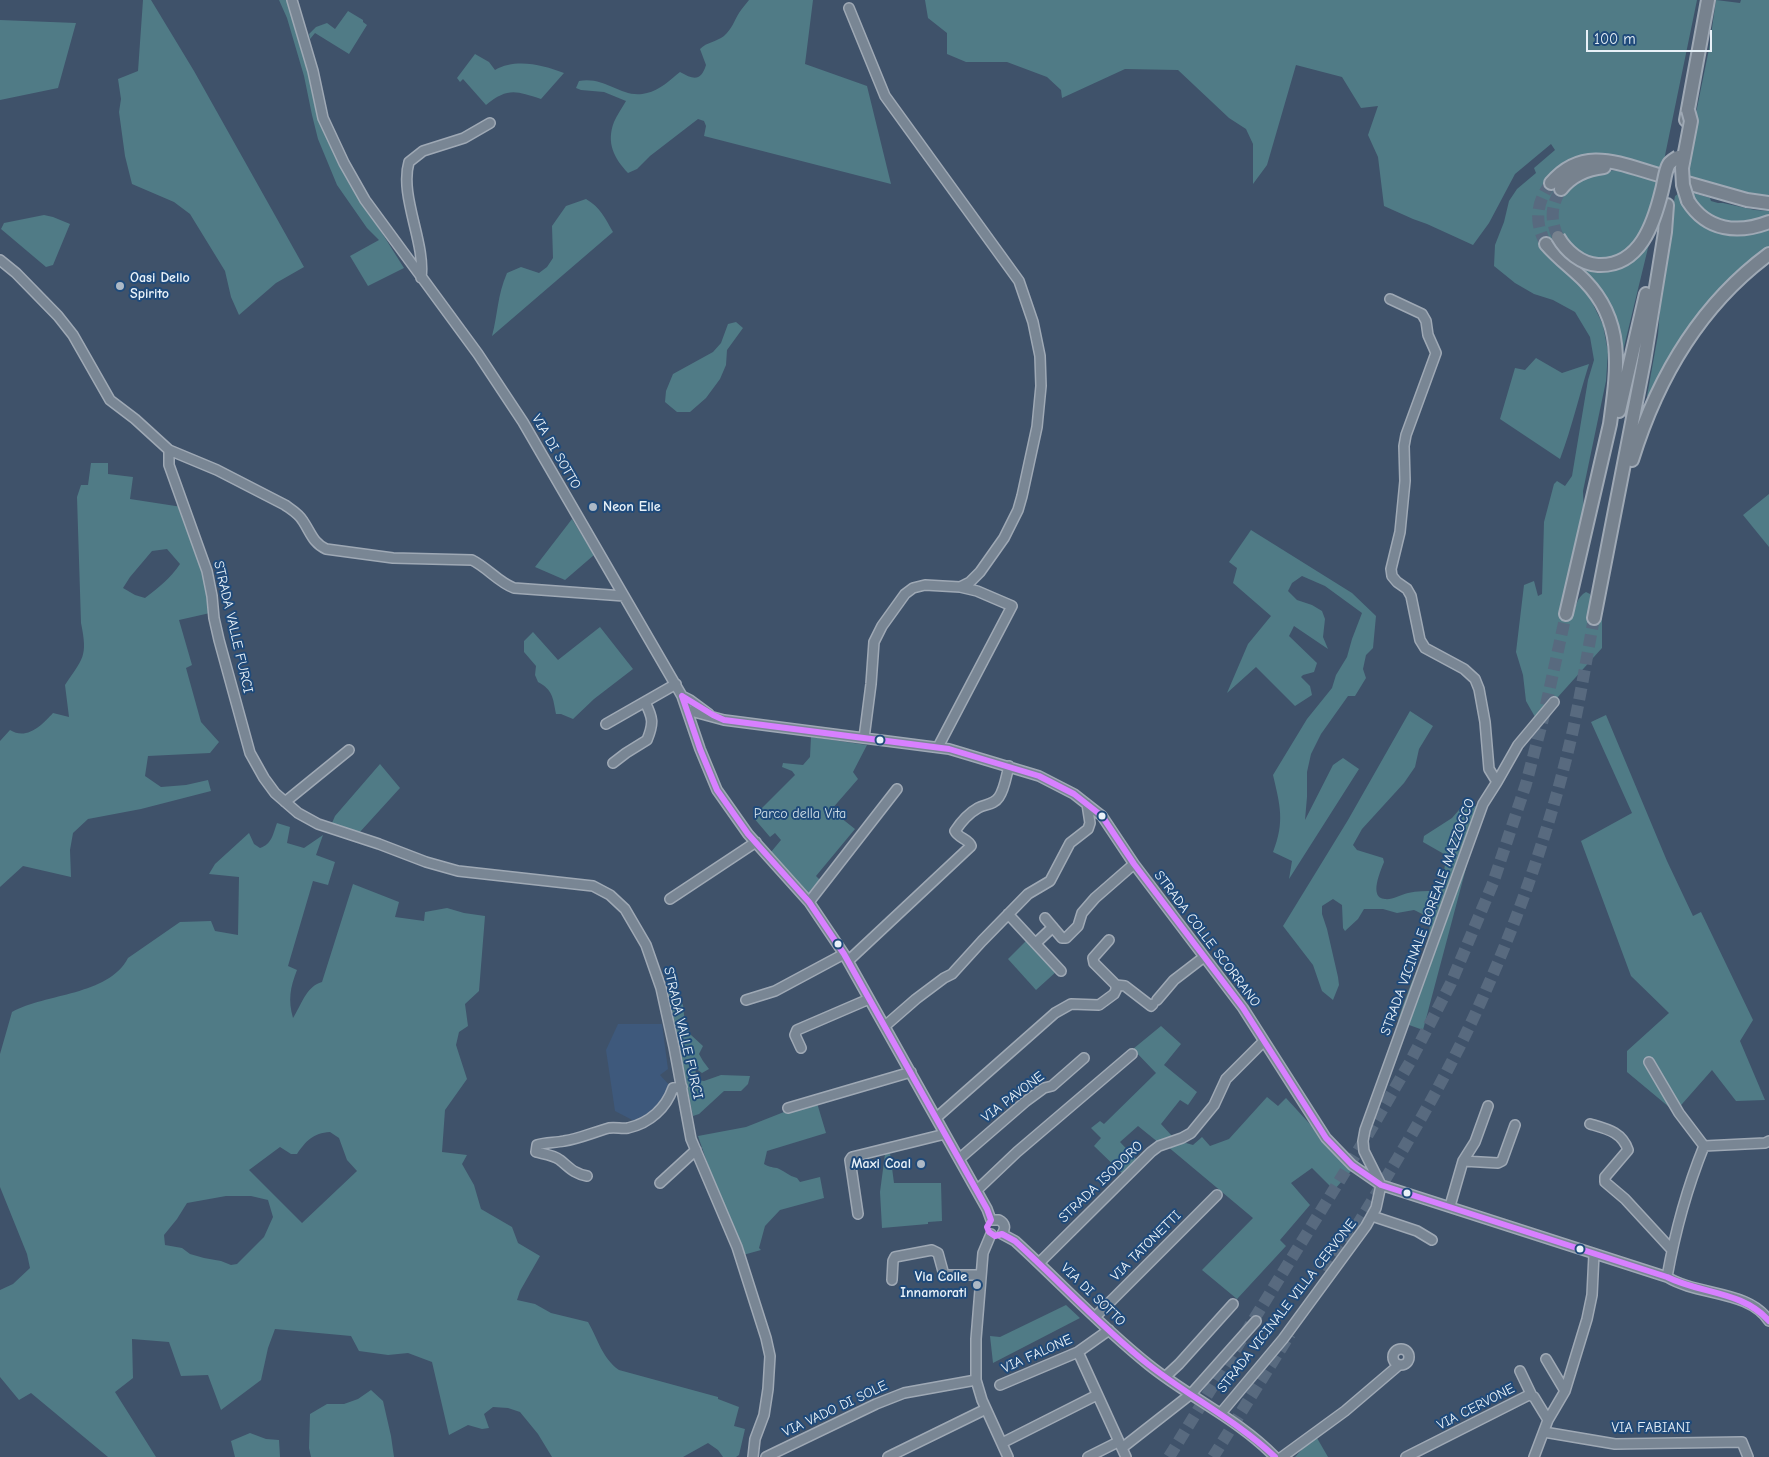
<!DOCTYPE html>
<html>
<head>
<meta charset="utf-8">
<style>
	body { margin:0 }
	#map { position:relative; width:1769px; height:1457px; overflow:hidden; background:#3f526a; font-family:"Comic Neue",sans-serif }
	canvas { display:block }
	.scale { position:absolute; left:1586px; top:30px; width:126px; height:22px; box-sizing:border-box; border:2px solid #e8f1f8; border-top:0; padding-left:6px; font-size:15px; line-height:18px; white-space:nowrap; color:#e8f1f8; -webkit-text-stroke:4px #1f4a7a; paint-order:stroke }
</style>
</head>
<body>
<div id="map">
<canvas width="1769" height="1457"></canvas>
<div class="scale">100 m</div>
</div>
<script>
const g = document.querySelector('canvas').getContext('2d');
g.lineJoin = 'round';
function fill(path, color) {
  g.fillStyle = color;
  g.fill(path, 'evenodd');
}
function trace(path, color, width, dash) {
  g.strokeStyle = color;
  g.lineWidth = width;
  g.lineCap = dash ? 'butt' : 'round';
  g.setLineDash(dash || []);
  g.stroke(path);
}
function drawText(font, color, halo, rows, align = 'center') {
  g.font = font + ' "Comic Neue",sans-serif';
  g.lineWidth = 4;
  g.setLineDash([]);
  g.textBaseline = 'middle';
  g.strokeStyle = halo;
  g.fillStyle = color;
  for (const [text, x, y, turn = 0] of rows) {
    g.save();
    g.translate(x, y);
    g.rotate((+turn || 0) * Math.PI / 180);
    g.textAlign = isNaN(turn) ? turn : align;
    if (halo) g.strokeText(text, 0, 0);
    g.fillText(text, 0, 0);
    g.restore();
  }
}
fill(new Path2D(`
	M618 1024H662L668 1069 660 1075 672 1088 663 1107 638 1123 615 1111 606 1050Z`), '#3e597c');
fill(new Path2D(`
	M143 0H151L194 71 304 267 276 283 239 315 231 297 225 271 190 214 174 202 132 184 125 156 119 112 121 99 118 79 138 71Z
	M279 0H288L292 11 322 127 351 184 404 268 368 286 350 256 379 240 367 228 337 185 318 139 312 115 304 76 287 18Z
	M749 0H813L805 64 867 86 891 184 704 136 706 126 704 121 698 119 650 156 637 169 628 173C614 158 606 143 614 122 617 115 622 108 626 101L604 92 581 90 576 88 579 81C607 76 622 100 647 93 659 91 671 79 680 72 694 80 701 81 706 65L700 49C707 42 716 42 724 36 732 29 734 21 739 13 742 8 746 4 749 0Z
	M925 0H1697L1662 170 1617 156 1607 155 1574 182C1583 178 1594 173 1604 171 1623 168 1643 177 1661 183L1647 228 1625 252 1615 257 1602 260 1588 257 1575 249 1564 234 1540 248 1553 262 1581 285 1590 298 1603 325 1608 352 1606 381 1583 491 1584 515 1571 559 1562 613 1573 615C1576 606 1577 597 1586 592L1590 594 1591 600 1588 617 1602 619V648L1539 718 1535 717 1526 701 1523 675 1516 652 1524 585 1534 581 1538 596 1542 594 1544 522 1554 484 1557 481 1565 486 1572 476 1588 380 1594 360 1590 337 1575 312 1553 300 1534 294 1515 283 1494 266 1495 245 1504 222 1509 201 1517 189 1536 173 1534 168 1555 150 1551 144 1515 174 1489 223 1473 245 1427 224 1413 219 1384 206 1378 157 1368 135 1378 106 1361 108 1342 77 1296 65 1267 165 1253 184V144L1246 129 1229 118 1178 70 1125 69 1062 98 1061 90 1047 77 1007 62H966L947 54V33L928 18Z
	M1716 0 1740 3 1741 0H1769V197L1743 193 1686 177V162L1709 49Z
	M348 11 363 20V22L367 25 349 54 315 33 310 39 309 34 316 27 327 23 335 29Z
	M0 20 76 23 58 88 0 100Z
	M475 54 489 62 495 70C516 58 543 65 564 73L541 99C516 91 508 87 486 105L463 79 460 82 457 78Z
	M1690 192 1710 198 1711 201 1718 203H1723L1755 210 1769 211V217L1740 225 1713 219 1699 207Z
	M1678 194H1681L1695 217 1769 227V249L1754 260 1649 398 1647 396 1658 335 1664 256 1675 196Z
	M586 199C600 207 605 218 613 232L492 336C498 314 497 296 507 273L521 267 539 273 547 267 553 258 552 226 566 206Z
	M44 215 53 217 70 224 53 265 46 267 1 229 4 223Z
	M1647 245H1649L1648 248 1623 351 1616 319 1610 306 1560 247 1591 269Z
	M736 322 743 328 727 350 726 365 720 379 706 398 690 412H677L665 402 666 391 673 374 713 352 721 343 728 324Z
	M1536 358 1562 373 1589 364C1579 396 1572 427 1560 459L1500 419 1515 368 1525 370Z
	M91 463H108V474L133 477 130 499 182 507C194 543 205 576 210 613L179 620 192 665 186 668 201 722 219 742 210 753 148 756 145 776 161 787 186 785 208 780 211 791 141 809 88 819 73 833 70 850 71 877 23 866 0 887V741L10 730C27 741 43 724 53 713L69 717 65 685C83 658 88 657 81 623L77 497 81 485H88ZM167 549 180 564C171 578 158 588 145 598L135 595 123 588 130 577 152 551Z
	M1769 494V547L1743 515Z
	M572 519 594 555 565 580 535 567Z
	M1251 530 1352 593 1376 616 1373 648 1366 655 1363 669 1366 678 1355 696H1348L1321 734 1311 754 1307 772V797L1305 820 1333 765 1343 758 1359 769 1289 879 1292 861 1273 852C1285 822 1280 805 1273 775L1307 719 1332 688 1336 675 1347 657 1352 639 1362 613 1325 586 1302 576 1292 583 1288 591 1297 600 1312 605 1322 611 1325 619 1323 637 1328 649 1294 626 1289 636 1317 663 1314 672 1303 675 1301 677 1310 686 1312 695 1295 706 1256 667 1227 693 1248 644 1271 616 1233 583 1237 568 1229 562Z
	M600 627 633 669 594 699 573 719 561 714H556C553 698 553 690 538 682L535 675 536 666 524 652V641L533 632 558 660Z
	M1410 711 1433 726 1419 749 1415 767 1404 783 1362 829 1353 845 1357 850 1383 858 1384 862C1381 870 1368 898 1385 899 1392 900 1400 895 1408 893 1417 891 1426 891 1435 891 1443 883 1447 864 1444 854L1423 842 1424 836 1452 818 1465 803 1482 808 1423 1030 1398 1021C1401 1011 1404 1001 1408 992 1413 977 1434 935 1429 922 1427 915 1420 913 1414 910L1397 913 1383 909H1364L1358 919 1345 931 1343 928 1342 905 1333 899 1322 906V914L1327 929 1338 977 1339 985 1333 1000 1322 991 1313 965 1283 926 1348 820Z
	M1606 715 1667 861 1693 916 1701 912 1753 1020 1740 1041 1765 1100 1736 1101 1712 1070 1675 1112 1627 1072V1051L1669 1013 1631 976 1581 841 1632 813 1591 722Z
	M811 737 867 745 853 772 858 779 831 810 855 829 816 876 821 881 810 895 771 852 781 840 775 833 770 837 753 817 795 775 792 771 782 767 783 763 803 765 810 757Z
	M380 764 400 788 359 833 332 823 335 816Z
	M277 823 290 827 287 843 304 848 323 835 316 855 335 862 328 885 313 881 288 966 297 970C290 988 288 1000 293 1018 301 1006 306 986 322 982L353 884 399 902 395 917 424 921 425 912 447 908 464 913 485 916 479 991 465 1004 468 1026 459 1032 456 1045 467 1079 445 1110 442 1152 467 1155 462 1164 474 1185 481 1209 512 1227 518 1243 540 1256 520 1291 517 1300 535 1304 551 1313 588 1322C598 1339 602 1358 619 1370L718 1397V1399L739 1407 734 1426 745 1429 739 1455 736 1457H723L718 1450 708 1443 683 1457H552L538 1434 520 1412 508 1408 493 1407 484 1414 489 1428 482 1429 468 1425 449 1435 432 1362 408 1353 388 1355 359 1351 351 1336 275 1329 268 1348 261 1380 221 1410 208 1375 181 1376 169 1342 132 1339 133 1378 115 1392 156 1457H108L31 1393 19 1400 0 1377V1290L13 1284 30 1268 27 1254 0 1187V1054L12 1012C46 993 108 996 128 958L180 922 211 921 215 931 238 935 239 877 209 874 215 864 249 833 254 844 260 848C272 844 273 834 277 823ZM330 1132 339 1138 347 1160 357 1171 302 1223 249 1170 280 1147 291 1154H297C306 1141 313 1133 330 1132ZM226 1196H251L268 1200 273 1217 264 1237 237 1264 231 1265 221 1261 204 1258 190 1254 182 1248 165 1245 164 1235 177 1219 187 1203Z
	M1028 939 1057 971 1036 990 1008 959Z
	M668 990 672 991 683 1005 685 1024 691 1035 703 1046 699 1054 703 1061 709 1069 702 1073 695 1068 697 1080 704 1081 721 1075 750 1076 748 1084 741 1091H724L699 1114 693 1116Z
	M1161 1026 1181 1044 1164 1065 1197 1092 1188 1105 1180 1100 1161 1124 1172 1136 1159 1143 1138 1126 1120 1142 1138 1161 1124 1175 1094 1146 1101 1138 1091 1128 1100 1121 1104 1124 1156 1073 1133 1049Z
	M1267 1097 1278 1106 1286 1098 1352 1170 1334 1190 1312 1168 1291 1183 1310 1205 1280 1240 1286 1246 1237 1299 1202 1270 1253 1218 1167 1146 1186 1143 1193 1145 1202 1137 1210 1146 1229 1139Z
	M817 1103 826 1133 767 1151 764 1164C769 1167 771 1167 777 1168 783 1170 789 1176 797 1178L800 1182 820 1177 824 1198 780 1210 765 1226 759 1248 761 1250 743 1255 722 1206 698 1136 746 1127 784 1112Z
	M890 1153 894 1183H941L942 1221 928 1222V1224L882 1228 880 1192 885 1154Z
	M1066 1305 1080 1318 993 1363 990 1336 1000 1337Z
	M371 1390 383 1401 391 1436 394 1457H311L309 1448 310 1414 327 1404H344L358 1399Z
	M250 1433 266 1439 279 1440 280 1457H235L231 1441Z
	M1317 1438 1328 1457H1295L1305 1446Z`), '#507b86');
trace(new Path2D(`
	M1558 237C1550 220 1551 205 1561 189
	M1546 244C1534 223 1536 202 1551 183
	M1328 1273C1382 1184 1440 1094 1482 999 1521 913 1552 822 1573 730 1581 693 1587 656 1594 618
	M1169 1457 1367 1136 1410 1062 1451 983 1493 883 1526 784 1543 719 1566 614
	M1213 1457 1290 1334`), '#586a7f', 12, [12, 6]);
const minor = new Path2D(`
	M292 0 313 71 323 118 344 163 365 200 478 354 523 422 682 696 700 749 717 790 748 834 809 902 844 954 987 1209 991 1220
	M849 8 885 96 1019 281 1033 322 1040 356 1041 386 1037 427 1022 496 1018 510 1004 538 980 572 970 582 960 587 925 585 913 588 905 594 882 626 874 642 871 684 864 738
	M0 260 16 273 58 316 73 335 110 400 135 419 169 450 217 470 285 505C292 510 299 514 303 521 311 533 313 543 326 549L393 558 472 560C488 568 498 582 514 588L624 596
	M421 278C426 243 399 196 409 162L423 151 464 138 490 123
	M169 450V465L207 571 212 596 214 618 219 640 250 753 264 778 275 793 298 813 318 824 379 844 426 862 458 871 593 886 610 895 625 909 646 945 661 988 674 1047 691 1139 737 1247 766 1338 770 1356 768 1389 764 1415 755 1439 753 1457
	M682 696 690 700 709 714
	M687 710 724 720 949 749 1039 776 1074 794 1102 816 1134 864 1243 1008 1326 1138 1352 1165 1381 1185 1667 1277C1698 1296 1749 1290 1769 1321
	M606 724 676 684
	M938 747 1012 606 977 591 960 587
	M613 763 626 753 647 740C654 723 653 718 645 702
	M1497 782 1518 745 1554 702
	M285 802 349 750
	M670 899 756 842
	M809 902 897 789
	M1008 914 1034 942H1037L1053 927
	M1045 918 1062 938H1066L1078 926 1082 913 1095 898 1134 864
	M1034 942 1061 971
	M848 961 971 846C969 839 958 838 955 831 961 822 969 813 978 808 985 804 994 805 999 797 1005 788 1006 776 1009 766
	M1116 985 1125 986 1151 1006 1153 1004
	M746 1000 775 991 844 954
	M1157 1000 1174 980 1204 957
	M885 1026 916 999 944 978 952 974 982 941 1028 894 1050 881 1070 843 1088 829 1090 823 1087 804
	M801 1048 795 1035 797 1030 869 999
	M1649 1062 1679 1113 1704 1146 1765 1143 1769 1141
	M788 1108 911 1072
	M936 1118 1055 1013 1071 1004 1099 1005 1114 994 1116 990V985L1094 963 1093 958 1109 940
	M1590 1124C1607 1129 1622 1132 1628 1150L1605 1177V1182L1625 1199 1672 1250
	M959 1159 1025 1102 1044 1088 1052 1086 1084 1058
	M1463 1161 1498 1163 1502 1161 1515 1125
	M587 1176C574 1174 569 1167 560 1160 554 1155 544 1154 536 1152L537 1145C546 1142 555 1143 564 1141 579 1139 594 1132 609 1128 616 1127 622 1129 628 1128 650 1123 666 1108 673 1088L682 1087
	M660 1183 696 1150
	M977 1190 1017 1152 1132 1054
	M1450 1206 1463 1161 1475 1142 1488 1106
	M858 1214 850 1160 852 1157 945 1134
	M1372 1216 1417 1231 1432 1240
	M991 1220H999C1005 1223 1006 1228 1002 1234
	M991 1234 983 1253 976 1339V1380L982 1400 1008 1457
	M1002 1234 1015 1241C1060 1282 1101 1327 1149 1365 1190 1398 1238 1419 1275 1457
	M1039 1263 1151 1152 1159 1146 1182 1138 1191 1133 1214 1105 1226 1079 1264 1041
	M1667 1277C1675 1232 1687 1188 1704 1146
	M892 1280 893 1261 895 1257 932 1250 938 1253 944 1275H981
	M1095 1317 1217 1195
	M1393 1357a8 8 0 1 1 16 0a8 8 0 1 1-16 0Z
	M1078 1352 1126 1457
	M1546 1359 1565 1391
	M1520 1371 1532 1396
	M1165 1377 1179 1364 1233 1304
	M1000 1385 1078 1352 1109 1330
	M1221 1413 1283 1339 1366 1226 1376 1208 1381 1185 1364 1151 1363 1141 1365 1130 1483 804 1497 782 1489 769 1485 722 1479 689 1475 679 1464 669 1425 648 1420 640 1411 596 1407 589 1397 582 1392 576 1391 569 1400 532 1405 481 1404 446 1406 435 1436 353 1428 335 1426 321 1422 314 1390 299
	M1544 1432 1615 1444 1742 1442 1748 1457
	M1002 1443 1097 1395
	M1122 1448 1191 1394 1256 1321
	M766 1457 876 1404 904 1393 976 1380
	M888 1457 986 1409
	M1088 1457 1118 1442
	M1282 1457 1345 1411 1399 1365
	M1406 1457 1529 1395 1534 1397 1548 1420
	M1534 1457 1548 1420 1565 1391 1587 1319 1592 1295 1594 1254`);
const highway = new Path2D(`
	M1686 120 1708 0
	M1551 183C1584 144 1622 165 1662 176
	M1687 183 1747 200 1769 203
	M1561 189C1572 175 1586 169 1604 167
	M1688 201C1707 231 1738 234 1769 222
	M1546 244C1558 258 1572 268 1585 281 1626 323 1617 372 1610 424L1566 614
	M1619 411 1646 294
	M1632 460C1657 379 1700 305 1769 254
	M1594 618 1644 361 1665 232 1667 205`);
trace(minor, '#9fa9b5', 12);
trace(highway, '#9fa9b5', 16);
trace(minor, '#798694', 9);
trace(highway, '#77828e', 12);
const highwayBridge = new Path2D(`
	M1688 110 1691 121 1682 168 1683 185 1688 201
	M1558 237C1566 251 1581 264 1598 265 1640 267 1654 223 1662 190 1664 183 1665 170 1669 164 1671 161 1675 159 1678 157`);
trace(highwayBridge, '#9fa9b5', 16, []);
trace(highwayBridge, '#77828e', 12);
trace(new Path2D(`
	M682 696 713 715 724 720 949 749 1039 776 1074 794 1102 816 1134 864 1243 1008 1326 1138 1352 1165 1381 1185 1667 1277C1701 1294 1743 1291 1769 1321
	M682 696 700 749 717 790 748 834 809 902 844 954 987 1209 991 1220 987 1227 989 1232 995 1236 1002 1234 1015 1241C1060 1282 1101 1327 1149 1365 1190 1397 1237 1421 1275 1457`), '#d880ff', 6);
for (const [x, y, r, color] of [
	[120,286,5,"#adb9c6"],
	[593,507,5,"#adb9c6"],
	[880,740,4.5,"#e8f1f8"],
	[1102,816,4.5,"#e8f1f8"],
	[838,944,4.5,"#e8f1f8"],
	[921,1164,5,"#adb9c6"],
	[1407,1193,4.5,"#e8f1f8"],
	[1580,1249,4.5,"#e8f1f8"],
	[977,1285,5,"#adb9c6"]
]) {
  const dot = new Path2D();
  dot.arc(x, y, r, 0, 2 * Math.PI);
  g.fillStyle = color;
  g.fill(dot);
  trace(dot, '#1f4a7a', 2);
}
drawText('bold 14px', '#e8f1f8', '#1f4a7a', [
	["Oasi Dello",130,278],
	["Spirito",130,294],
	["Neon Elle",603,507],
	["Maxi Coal",911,1164,"right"],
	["Via Colle",967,1277,"right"],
	["Innamorati",967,1293,"right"]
], 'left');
drawText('14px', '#e8f1f8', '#1f4a7a', [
	["VIA DI SOTTO",556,452,60],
	["STRADA VALLE FURCI",233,627,77],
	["STRADA VICINALE BOREALE MAZZOCCO",1428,917,-70],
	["STRADA COLLE SCORRANO",1207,939,53],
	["STRADA VALLE FURCI",683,1033,77],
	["VIA PAVONE",1013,1097,-37],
	["STRADA ISODORO",1101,1182,-44],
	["VIA TATONETTI",1146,1246,-45],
	["VIA DI SOTTO",1093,1295,44],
	["STRADA VICINALE VILLA CERVONE",1287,1306,-52],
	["VIA FALONE",1037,1354,-24],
	["VIA CERVONE",1476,1407,-27],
	["VIA VADO DI SOLE",835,1409,-25],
	["VIA FABIANI",1651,1428]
]);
drawText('14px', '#d2e0e8', '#1f4a7a', [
	["Parco della Vita",800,814]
]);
</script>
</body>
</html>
